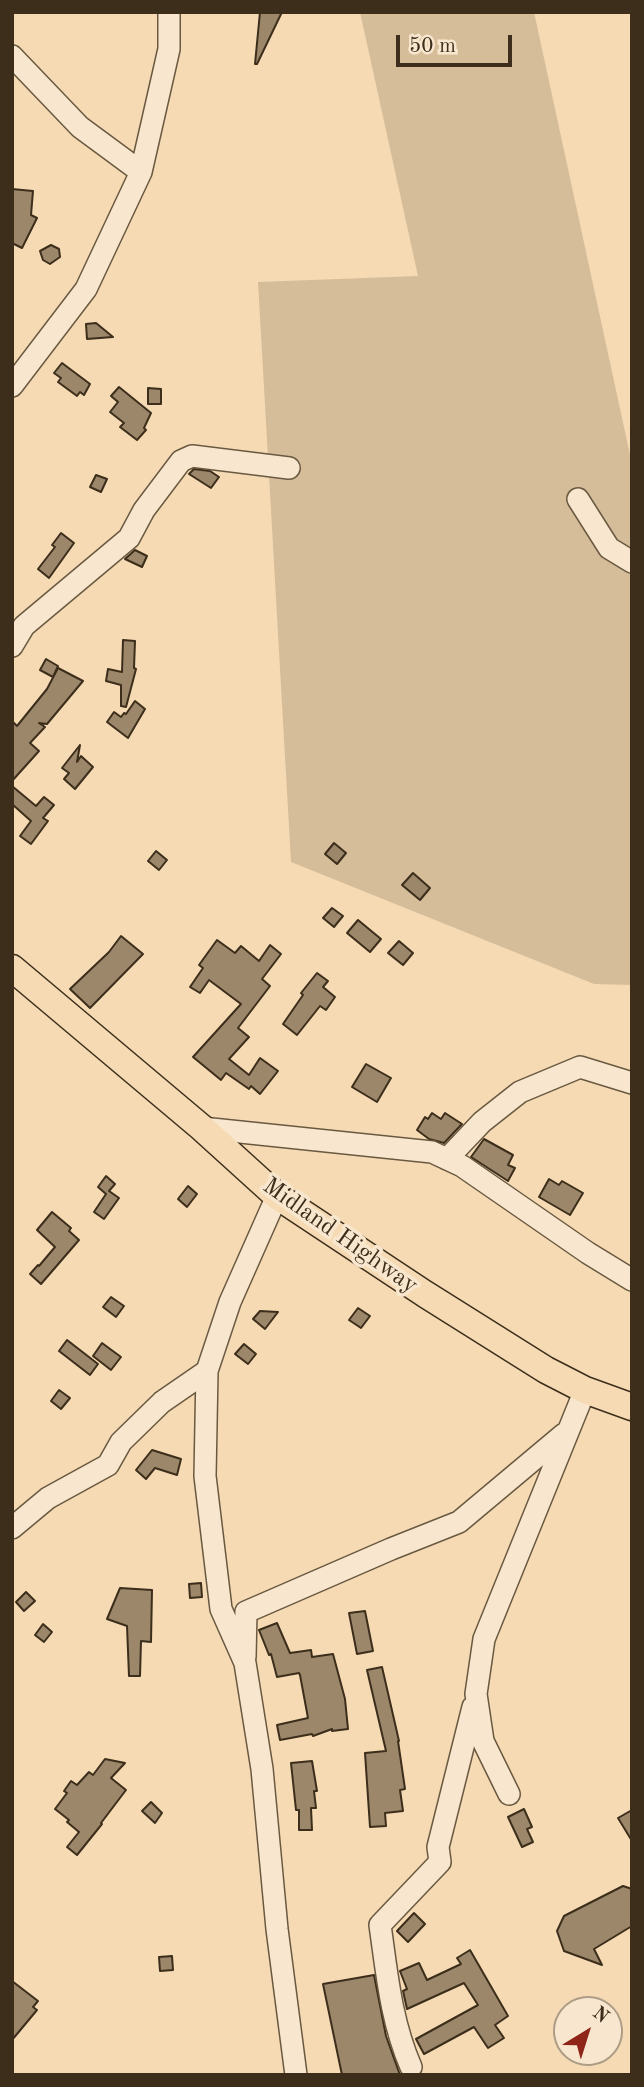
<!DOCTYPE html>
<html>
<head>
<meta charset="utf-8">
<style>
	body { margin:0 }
	#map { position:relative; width:644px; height:2087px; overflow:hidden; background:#f5dab4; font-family:"Old Standard TT",serif }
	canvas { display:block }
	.frame { position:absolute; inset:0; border:14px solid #3c2e1b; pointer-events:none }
	.north { position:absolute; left:553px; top:1996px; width:70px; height:70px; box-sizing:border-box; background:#f8e7ce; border:2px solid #ad9d86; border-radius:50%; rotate:38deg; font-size:19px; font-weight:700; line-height:28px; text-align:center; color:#3c2e1b }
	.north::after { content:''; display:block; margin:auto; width:24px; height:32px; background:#8f2418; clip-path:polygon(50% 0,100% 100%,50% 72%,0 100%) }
	.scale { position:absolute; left:396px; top:35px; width:116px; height:32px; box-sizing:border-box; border:4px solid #3c2e1b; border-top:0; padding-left:9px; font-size:21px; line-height:24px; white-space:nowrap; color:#3c2e1b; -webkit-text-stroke:5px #f8e7ce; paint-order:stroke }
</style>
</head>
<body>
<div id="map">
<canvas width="644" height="2087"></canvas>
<div class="frame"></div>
<div class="north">N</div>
<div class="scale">50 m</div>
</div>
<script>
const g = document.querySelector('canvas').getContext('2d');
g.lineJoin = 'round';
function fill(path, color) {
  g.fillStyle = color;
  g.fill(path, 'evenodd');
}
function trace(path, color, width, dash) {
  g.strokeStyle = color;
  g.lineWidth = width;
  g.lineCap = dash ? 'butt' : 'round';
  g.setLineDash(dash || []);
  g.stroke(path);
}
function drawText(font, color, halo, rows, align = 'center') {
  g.font = font + ' "Old Standard TT",serif';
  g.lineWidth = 7;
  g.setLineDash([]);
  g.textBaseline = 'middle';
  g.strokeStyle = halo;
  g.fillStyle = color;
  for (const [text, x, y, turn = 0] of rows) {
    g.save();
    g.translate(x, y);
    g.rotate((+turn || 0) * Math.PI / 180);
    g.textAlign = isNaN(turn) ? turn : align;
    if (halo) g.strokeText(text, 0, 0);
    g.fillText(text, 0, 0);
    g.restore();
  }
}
fill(new Path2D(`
	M360 12H534L632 464V985L594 984 291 862 258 282 418 276Z`), '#d6bd9a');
const building = new Path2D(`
	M260 12H282L257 64H255Z
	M12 189 33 191 31 215 37 218 22 248 12 243Z
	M51 245 59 249 60 257 50 264 43 260 40 251Z
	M96 323 113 337 87 339 86 324Z
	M62 363 90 384 84 395 80 392 77 396 58 382 61 378 54 373Z
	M119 387 151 413 144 428 146 430 137 440 120 427 124 423 110 412 118 402 111 396Z
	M148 388 161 389V404H148Z
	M194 469 210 471 219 477 211 488 189 474Z
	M96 475 107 479 101 492 90 487Z
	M61 533 74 543 49 578 38 569 55 547 52 545Z
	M135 550 147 556 142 567 125 559Z
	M123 640 135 641 134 668 136 669 126 707 121 706V685L106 681 108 669 122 672Z
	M46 659 58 666 53 677 40 670Z
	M58 668 83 681 47 724 39 723 45 727 30 743 39 751 12 781V721L17 726 47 689Z
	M135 701 145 709 128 738 107 722 114 712 121 717 124 713 126 714Z
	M80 745 77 762 81 756 93 767 75 789 64 779 69 773 62 768Z
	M12 786 36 806 44 797 54 805 43 818 48 821 31 844 20 836 31 821 12 804Z
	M334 843 346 853 337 864 325 854Z
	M156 851 167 860 159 870 148 861Z
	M413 873 430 888 420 900 402 885Z
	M332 908 343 916 334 927 323 918Z
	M358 920 381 939 370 952 347 933Z
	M121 936 143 954 90 1008 70 989 109 952Z
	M217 940 235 953 241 946 259 961 270 945 281 954 262 979 270 986 238 1028 249 1037 229 1059 249 1075 260 1058 278 1071 260 1094 251 1086 249 1089 226 1073 221 1080 193 1057 241 1004 209 980 200 993 190 987 203 968 199 965Z
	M399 941 413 953 403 965 388 953Z
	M317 973 328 981 323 987 335 997 326 1010 320 1006 297 1035 283 1024 303 995 301 993Z
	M366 1064 391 1078 377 1102 352 1087Z
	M432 1113 441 1119 445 1113 462 1124 444 1143 429 1139 417 1130 425 1117 428 1119Z
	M484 1139 513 1155 508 1165 515 1168 508 1181 471 1157Z
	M106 1176 115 1184 109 1191 119 1198 104 1219 94 1212 106 1194 98 1187Z
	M549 1179 559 1185 562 1181 583 1193 570 1215 539 1197Z
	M188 1186 197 1194 187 1207 178 1199Z
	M52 1212 71 1228 69 1231 79 1240 41 1284 30 1274 38 1265 39 1266 55 1247 37 1230Z
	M111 1297 124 1306 116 1317 103 1307Z
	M358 1308 370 1316 361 1328 349 1320Z
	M260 1311 278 1312 265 1329 253 1319Z
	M67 1340 98 1364 90 1375 59 1351Z
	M102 1343 121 1357 111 1370 93 1356Z
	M244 1344 256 1354 248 1364 235 1354Z
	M59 1390 70 1398 61 1409 51 1401Z
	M152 1450 181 1459 177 1475 155 1468 146 1479 136 1470Z
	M201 1583 202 1597 190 1598 189 1584Z
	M120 1588 152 1590 151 1642 141 1641 140 1676H129L127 1626 107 1619Z
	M26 1592 35 1601 24 1611 16 1602Z
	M365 1611 373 1651 357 1654 349 1613Z
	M277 1623 290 1653 311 1650 312 1657 333 1654 345 1699 348 1729 332 1731V1729L313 1736 312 1734 280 1740 277 1725 308 1718 300 1675 299 1673 277 1677 271 1654 269 1655 259 1630Z
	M43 1624 52 1632 44 1642 35 1635Z
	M382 1667 399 1741H398L405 1789 400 1790 403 1811 385 1813 386 1826 370 1827 365 1753 386 1751 367 1670Z
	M105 1759 125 1763 111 1778 126 1790 101 1823 102 1824 77 1855 67 1847 79 1832 67 1822 69 1820 55 1809 67 1793 64 1791 71 1781 77 1785 89 1772 93 1775Z
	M312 1761 317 1791H314L316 1808H311L312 1830H299V1810H296L291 1763Z
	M151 1802 162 1813 155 1823 142 1811Z
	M524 1809 532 1827 527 1829 533 1842 522 1847 508 1817Z
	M632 1810V1841L618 1818Z
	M623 1886 632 1889V1926L594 1949 602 1965 564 1951 557 1931 564 1916Z
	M414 1913 425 1924 408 1942 397 1931Z
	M470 1950 508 2016 495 2025 504 2038 488 2048 474 2027 424 2054 416 2039 478 2005 464 1983 407 2009 403 1991 407 1989 400 1971 419 1963 427 1980 461 1964 457 1958Z
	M172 1956 173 1970 160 1971 159 1957Z
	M374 1975 386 2036 400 2075H342L323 1984Z
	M12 1981 38 2001 33 2007 37 2010 12 2040Z`);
fill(building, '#9c876b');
trace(building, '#3c2e1b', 2);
const minor = new Path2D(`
	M12 56 80 127 141 172
	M12 386 86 289 141 172 169 49V12
	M578 499 609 548 632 562
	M12 646 24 626 129 538 144 510 181 461 192 456 289 468
	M202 1128 432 1152 462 1166 588 1253 632 1280
	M447 1159 482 1122 520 1092 580 1067 632 1083
	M277 1196 230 1302 207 1371 205 1476 221 1609 245 1663 262 1769 277 1929 296 2075
	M12 1528 48 1498 108 1465 121 1442 162 1402 207 1371
	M245 1657 246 1612 391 1549 459 1522 564 1434
	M509 1794 483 1741 476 1694 484 1639 585 1390
	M411 2067C391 2021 387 1974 380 1925L440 1862 438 1847 473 1707`);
const major = new Path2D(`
	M12 968 202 1128 277 1196 425 1294 546 1370 585 1390 632 1407`);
trace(minor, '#6a5941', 24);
trace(major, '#3c2e1b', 29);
trace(minor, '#f8e7ce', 21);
trace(major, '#f5dab4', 26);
drawText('24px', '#3c2e1b', '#f8e7ce', [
	["Midland Highway",340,1236,35]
]);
</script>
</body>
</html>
